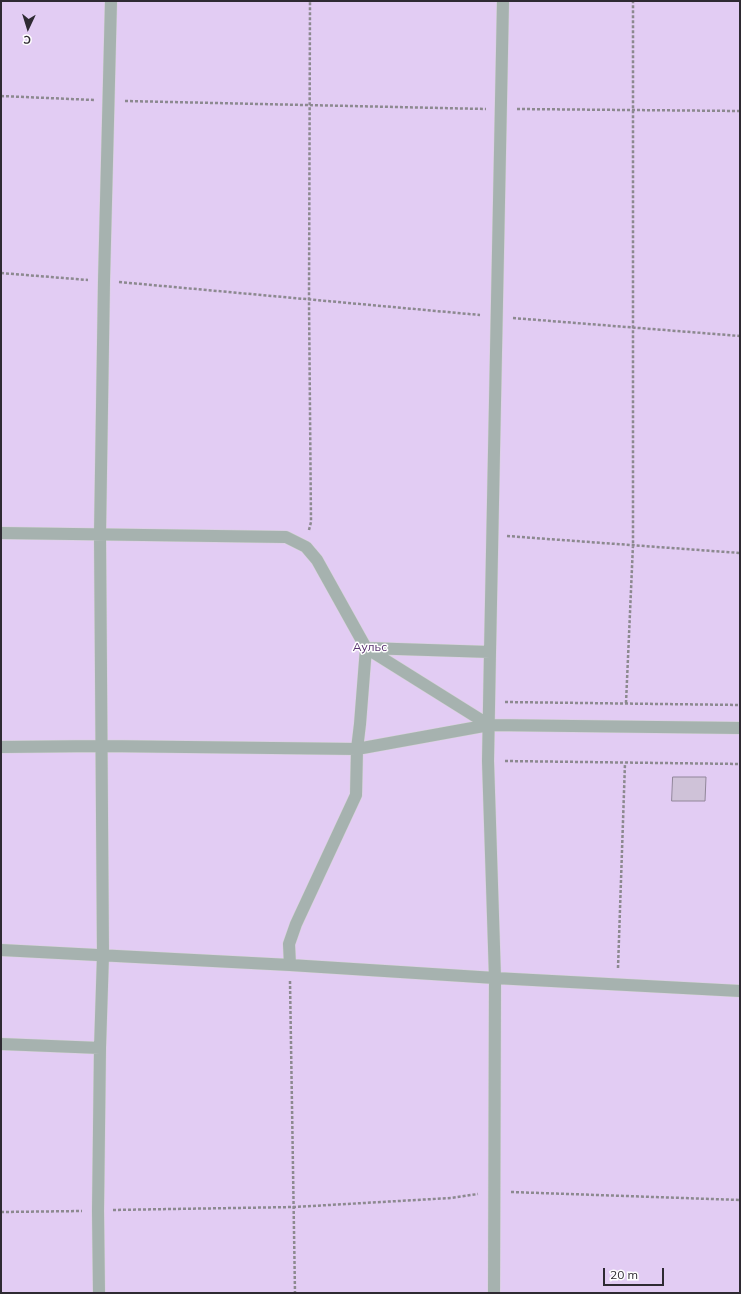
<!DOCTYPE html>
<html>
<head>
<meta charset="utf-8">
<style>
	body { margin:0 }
	#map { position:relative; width:741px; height:1294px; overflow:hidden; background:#fbf8fd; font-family:Mulish,sans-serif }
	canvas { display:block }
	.frame { position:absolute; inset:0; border:2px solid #2e2a32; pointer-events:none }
	.north { position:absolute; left:8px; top:8px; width:40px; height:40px; -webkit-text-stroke:3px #fff; paint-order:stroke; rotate:184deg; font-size:11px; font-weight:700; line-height:16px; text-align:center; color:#2e2a32 }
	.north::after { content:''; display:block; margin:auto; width:14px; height:18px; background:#2e2a32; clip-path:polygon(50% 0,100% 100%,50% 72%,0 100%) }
	.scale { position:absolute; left:603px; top:1268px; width:61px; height:18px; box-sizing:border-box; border:2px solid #2e2a32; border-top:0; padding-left:5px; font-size:12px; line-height:14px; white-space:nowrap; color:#2e2a32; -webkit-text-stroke:3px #fff; paint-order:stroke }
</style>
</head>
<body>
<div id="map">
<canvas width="741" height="1294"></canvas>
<div class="frame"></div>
<div class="north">С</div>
<div class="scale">20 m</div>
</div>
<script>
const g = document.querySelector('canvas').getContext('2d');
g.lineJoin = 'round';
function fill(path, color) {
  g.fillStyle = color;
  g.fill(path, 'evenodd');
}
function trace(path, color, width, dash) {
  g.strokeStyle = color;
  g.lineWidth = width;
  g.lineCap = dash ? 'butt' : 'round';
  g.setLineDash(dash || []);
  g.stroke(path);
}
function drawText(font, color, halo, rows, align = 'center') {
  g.font = font + ' Mulish,sans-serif';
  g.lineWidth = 3;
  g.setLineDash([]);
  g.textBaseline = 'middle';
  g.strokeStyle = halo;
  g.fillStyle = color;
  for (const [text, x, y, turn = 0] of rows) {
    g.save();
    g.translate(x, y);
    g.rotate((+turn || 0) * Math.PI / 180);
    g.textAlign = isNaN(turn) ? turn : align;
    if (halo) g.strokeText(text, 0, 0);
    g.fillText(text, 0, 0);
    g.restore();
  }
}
fill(new Path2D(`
	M1 1H740V1293H1Z`), '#e2ccf3');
const building = new Path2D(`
	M673 777H706L705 801H672Z`);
fill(building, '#cfc2d8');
trace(building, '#918699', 1);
const minor = new Path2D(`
	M1 533 286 537 306 547 317 560 366 648 489 725
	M1 747 101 746 357 749 489 725 740 728
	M1 950 290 965 289 944 296 924 356 795 357 749 360 724 366 648 490 652 503 1
	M290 965 495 978 488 761 490 652
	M1 1044 100 1048
	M99 1293 98 1211 100 1048 103 955 100 534 104 281 111 1
	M494 1293 495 978 740 991`);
trace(minor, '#d6d3d8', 13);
trace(new Path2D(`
	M1 96 94 100
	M125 101 486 109
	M517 109 740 111
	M1 273 88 280
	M119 282 480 315
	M513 318 740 336
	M309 530 311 522 309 300 310 1
	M507 536 740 553
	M505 702 740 705
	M626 703 633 545V1
	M505 761 740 764
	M618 968 625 763
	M290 981 295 1293
	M511 1192 740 1200
	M113 1210 294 1207 451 1198 478 1194
	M1 1212 82 1211`), '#8c898f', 2.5, [3, 2]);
trace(minor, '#a6b2af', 12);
drawText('12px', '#58326f', '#fff', [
	["Аульс",370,647]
]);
</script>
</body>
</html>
